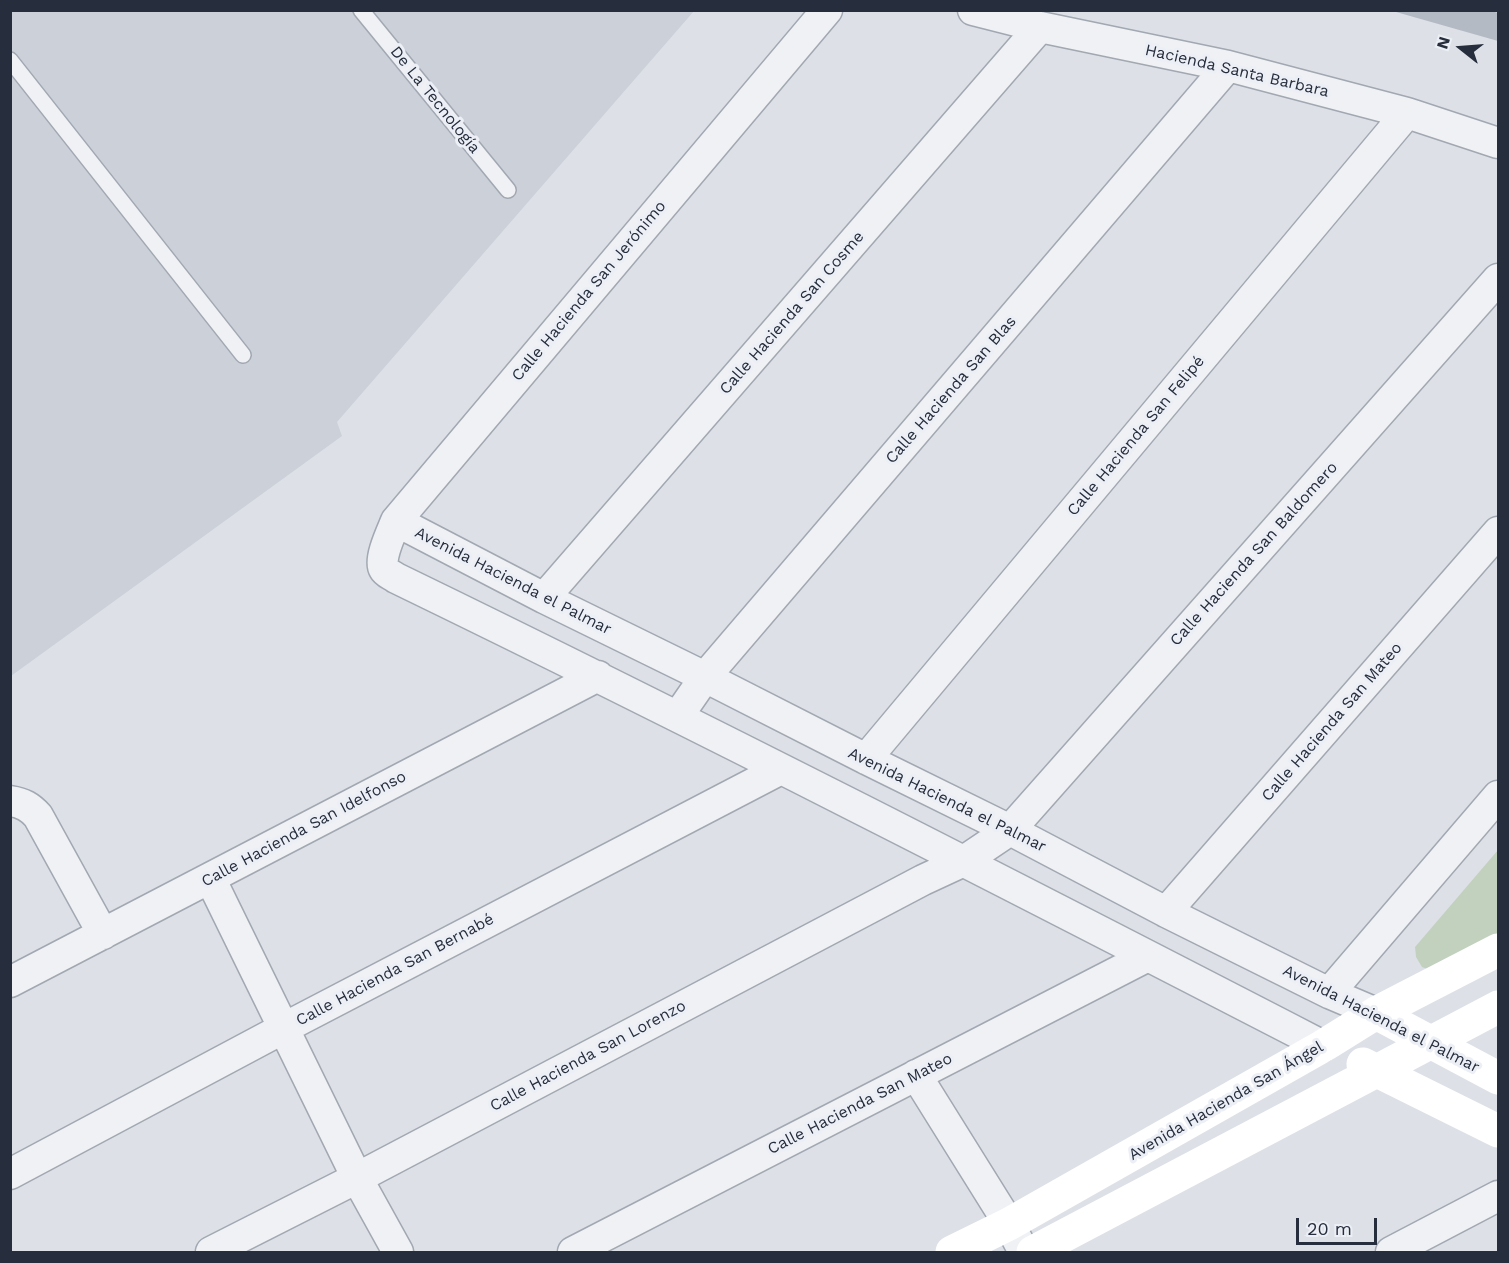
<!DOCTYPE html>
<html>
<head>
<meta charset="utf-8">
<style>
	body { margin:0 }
	#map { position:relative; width:1509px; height:1263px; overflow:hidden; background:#dde1e7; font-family:"Work Sans",sans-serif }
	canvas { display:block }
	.frame { position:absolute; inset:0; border:12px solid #262e3d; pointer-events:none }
	.north { position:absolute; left:1431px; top:18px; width:60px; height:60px; -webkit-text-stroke:4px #eceff5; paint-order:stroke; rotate:287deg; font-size:16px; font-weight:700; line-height:24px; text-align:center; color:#262e3d }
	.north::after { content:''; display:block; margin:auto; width:21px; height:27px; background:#262e3d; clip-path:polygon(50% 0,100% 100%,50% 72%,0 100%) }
	.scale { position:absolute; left:1296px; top:1218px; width:81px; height:27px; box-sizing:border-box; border:3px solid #262e3d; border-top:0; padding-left:8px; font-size:18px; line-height:21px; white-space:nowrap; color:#262e3d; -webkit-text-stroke:4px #eceff5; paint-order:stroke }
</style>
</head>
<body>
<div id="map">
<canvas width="1509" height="1263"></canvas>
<div class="frame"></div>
<div class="north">N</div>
<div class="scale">20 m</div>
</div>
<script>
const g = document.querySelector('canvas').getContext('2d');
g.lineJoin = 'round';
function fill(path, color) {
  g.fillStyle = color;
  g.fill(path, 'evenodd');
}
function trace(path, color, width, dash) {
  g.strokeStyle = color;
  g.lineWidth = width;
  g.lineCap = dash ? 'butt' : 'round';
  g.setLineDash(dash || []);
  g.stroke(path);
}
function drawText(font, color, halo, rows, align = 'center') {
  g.font = font + ' "Work Sans",sans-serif';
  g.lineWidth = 6;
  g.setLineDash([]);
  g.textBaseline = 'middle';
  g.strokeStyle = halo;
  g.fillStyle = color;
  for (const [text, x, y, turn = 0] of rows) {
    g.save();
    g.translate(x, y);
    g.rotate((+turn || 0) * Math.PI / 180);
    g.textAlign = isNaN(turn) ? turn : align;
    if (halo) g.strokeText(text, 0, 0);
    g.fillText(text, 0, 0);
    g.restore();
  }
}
fill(new Path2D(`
	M11 11H694L337 422 342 436 11 676Z`), '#cbd0d9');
fill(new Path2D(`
	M1498 850V936L1432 971 1422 967 1416 957 1415 947Z`), '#c2d1be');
fill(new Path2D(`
	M1389 10H1489L1498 13V41Z`), '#b4bac4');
const lane = new Path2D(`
	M361 10 508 190
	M10 60 243 355`);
const street = new Path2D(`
	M827 10 396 521C392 531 378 560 384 569 386 573 392 575 396 578 707 729 1015 887 1323 1046
	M973 10 1040 27 1228 66 1407 113 1498 143
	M396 521 544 598 705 677 866 759 1010 830 1166 912 1329 993 1376 1013
	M544 598 1040 27
	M678 716 705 677 1228 66
	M866 759 1407 113
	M10 801C23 803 30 807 38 816L103 934
	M210 878 357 1178 398 1252
	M1166 912 1498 532
	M10 982 598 676
	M1329 993 1498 796
	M916 1075 1009 1224 1024 1252
	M10 1174 284 1028 781 769
	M211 1252 357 1178 923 880 964 861 1010 830 1498 279
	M573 1252 1148 956
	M1391 1252 1498 1196`);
trace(lane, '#a2a8b1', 18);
trace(street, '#a2a8b1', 33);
trace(lane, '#eff1f5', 15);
trace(street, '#eff1f5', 30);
trace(new Path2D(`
	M1376 1013 1498 1078
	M1363 1064 1498 1131
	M952 1252 1009 1224 1323 1046 1376 1013 1498 950
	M1033 1252 1498 1007`), '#fff', 33);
drawText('16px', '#262e3d', '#eceff5', [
	["Hacienda Santa Barbara",1237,71,13],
	["De La Tecnología",435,100,51],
	["Calle Hacienda San Jerónimo",589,291,-50],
	["Calle Hacienda San Cosme",792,313,-49],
	["Calle Hacienda San Blas",951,390,-49],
	["Calle Hacienda San Felipé",1136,436,-50],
	["Calle Hacienda San Baldomero",1254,554,-48],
	["Avenida Hacienda el Palmar",513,581,27],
	["Calle Hacienda San Mateo",1332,722,-49],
	["Avenida Hacienda el Palmar",947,800,26],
	["Calle Hacienda San Idelfonso",304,829,-28],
	["Calle Hacienda San Bernabé",395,970,-28],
	["Avenida Hacienda el Palmar",1381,1019,27],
	["Calle Hacienda San Lorenzo",588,1056,-28],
	["Avenida Hacienda San Ángel",1226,1101,-30],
	["Calle Hacienda San Mateo",860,1104,-27]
]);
</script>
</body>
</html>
